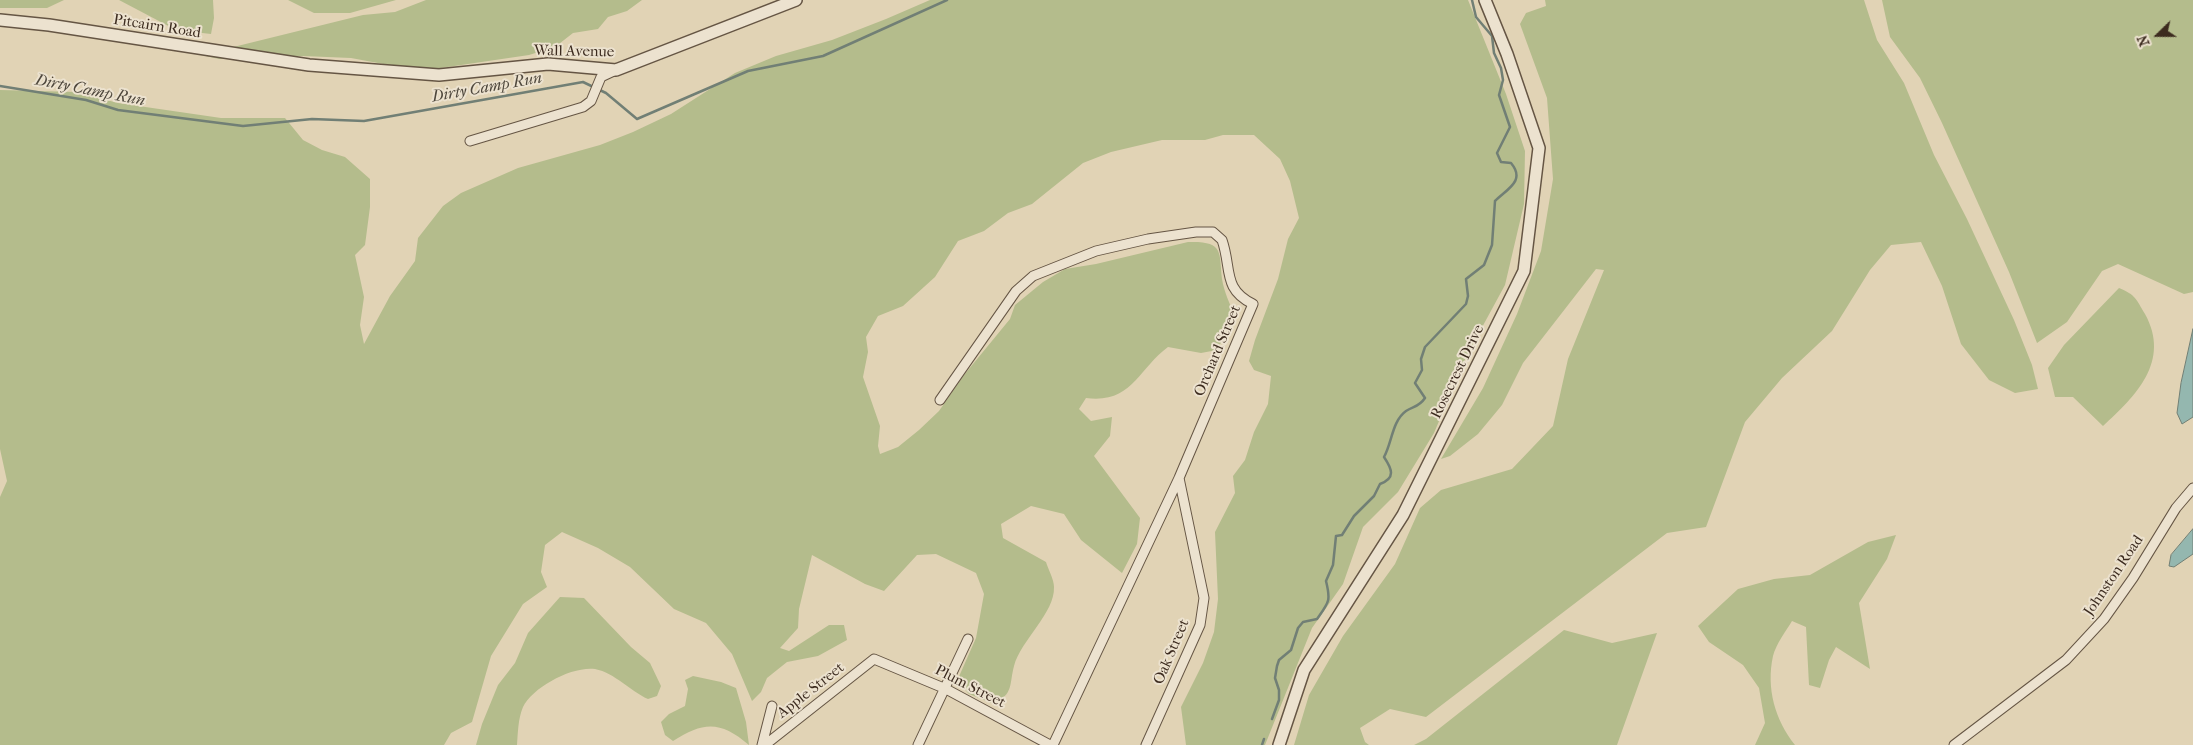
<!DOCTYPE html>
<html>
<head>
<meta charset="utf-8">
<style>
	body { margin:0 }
	#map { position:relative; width:2193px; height:745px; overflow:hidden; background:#e1d3b5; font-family:"IM FELL French Canon",serif }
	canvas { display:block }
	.north { position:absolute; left:2133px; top:10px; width:50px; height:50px; -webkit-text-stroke:4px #ece2cf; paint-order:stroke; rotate:248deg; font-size:14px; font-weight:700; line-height:20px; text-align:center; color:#3c2b1f }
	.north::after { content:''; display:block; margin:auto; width:18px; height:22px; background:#3c2b1f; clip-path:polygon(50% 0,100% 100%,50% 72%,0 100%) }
</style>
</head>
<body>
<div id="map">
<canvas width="2193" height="745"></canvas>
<div class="north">N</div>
</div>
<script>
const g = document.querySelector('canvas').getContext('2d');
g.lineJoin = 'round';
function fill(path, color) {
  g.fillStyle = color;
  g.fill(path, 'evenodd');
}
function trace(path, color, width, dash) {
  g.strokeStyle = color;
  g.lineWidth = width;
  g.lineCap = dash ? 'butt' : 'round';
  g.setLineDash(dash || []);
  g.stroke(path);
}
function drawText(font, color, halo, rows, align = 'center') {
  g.font = font + ' "IM FELL French Canon",serif';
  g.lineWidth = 4;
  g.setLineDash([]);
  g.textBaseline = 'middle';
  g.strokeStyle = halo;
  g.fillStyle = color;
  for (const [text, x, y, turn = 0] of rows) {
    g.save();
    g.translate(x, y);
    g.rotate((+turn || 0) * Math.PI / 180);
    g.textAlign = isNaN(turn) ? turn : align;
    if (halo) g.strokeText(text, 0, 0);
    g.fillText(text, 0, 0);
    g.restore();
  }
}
fill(new Path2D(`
	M0 0H64L47 8H0Z
	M119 0H213L214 18 211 34 176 30Z
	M288 0H396L350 13H314Z
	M426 0H642L627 11 608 17 598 29 573 33 555 47 529 55 434 69 405 68 351 58 303 56 219 59 201 55 363 15 395 12Z
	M930 0H1468L1506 94 1525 151 1524 204 1505 285 1467 355 1434 433 1398 492 1363 527 1343 584 1312 628 1265 745H1186L1181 707 1203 663 1214 632 1218 599 1215 532 1235 493 1233 476 1245 460 1254 432 1268 404 1271 376 1254 370 1249 361 1255 340 1278 279 1288 239 1299 218 1290 181 1280 159 1254 135H1223L1205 140H1162L1111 152 1083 163 1032 204 1008 213 984 231 958 241 935 277 903 306 878 316 866 337 868 352 863 377 880 426 878 446 880 454 898 447 919 430 939 411 964 375 1010 319 1015 305 1043 282 1065 269 1096 264 1188 242C1224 241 1219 251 1222 279 1224 292 1230 304 1235 316L1217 350 1201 353 1168 347C1138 369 1132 404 1086 398L1079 409 1091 421 1112 417 1110 436 1094 456 1140 518 1137 544 1122 573 1081 540 1064 514 1031 506 1001 524 1003 538 1046 562C1048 569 1054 579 1054 587 1055 613 1021 640 1014 666 1009 685 1014 693 994 704L969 694 957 681 976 638 984 594 976 573 936 554 917 555 884 591 865 584 812 555 799 609 798 628 780 648 789 651 829 625H844L847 640 818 656 787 662 767 678 761 692 752 701 732 654 706 623 674 609 630 567 598 548 562 532 545 545 541 572 547 587 523 604 491 656 472 722 451 733 444 745H0V497L7 481 0 449V90L76 92 118 103 221 118H285L303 140 322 150 345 157 370 179V207L365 245 355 255 364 297 360 325 364 344 390 296 415 261 418 238 443 206 461 193 518 168 600 145 633 132 671 114 735 73 776 56 832 40 886 19Z
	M1545 0H1864L1877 40 1904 83 1934 155 1967 219 2014 320 2032 365 2038 389 2015 393 1989 380 1961 344 1942 286 1921 242 1891 245 1870 270 1832 331 1782 378 1745 422 1706 527 1667 533 1426 717 1390 709 1360 728 1365 742 1369 745H1294L1309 695 1343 636 1395 564 1420 508 1441 490 1512 469 1553 426 1568 359 1604 270 1596 269 1523 363 1502 405 1478 434 1450 456 1441 459 1483 388 1517 314 1541 251 1553 179 1547 98 1520 24 1526 13 1546 6Z
	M1882 0H2193V292L2184 294 2118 264 2102 271 2067 322 2037 343 2009 272 1942 123 1920 78 1890 37Z
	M2119 288C2136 295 2136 299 2145 314 2171 361 2136 396 2103 426L2073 397H2055L2048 368 2064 345Z
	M1896 535 1887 559 1859 603 1870 669 1836 647 1829 660 1820 688 1809 685 1806 627 1792 621C1786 631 1776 644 1773 656 1766 688 1775 720 1795 745H1755L1765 723 1759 688 1743 665 1709 642 1698 626 1738 589 1774 579 1810 575 1868 542Z
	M560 597 584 598 631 647 650 663 661 686 657 696 648 699C630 691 615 673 595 669 572 666 533 687 523 707 518 719 518 732 517 745H476L482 724 498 685 515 663 528 633Z
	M1564 630 1612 643 1657 633 1617 745H1414L1426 739Z
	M693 676 721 682 736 688 746 722 749 745C721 721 704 721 673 741L665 735 661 722 669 714 685 706 688 689 685 680Z`), '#b4bc8c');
const water = new Path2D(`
	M2193 329V417L2182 424 2177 413 2181 383Z
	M2193 529V554L2174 567 2169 566 2171 555Z`);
fill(water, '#94b7af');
trace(water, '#717f75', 1);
trace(new Path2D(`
	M0 86 86 100 118 110 243 126 312 119 364 121 583 82 606 93 637 119 748 71 823 56 947 0
	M1272 719 1279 700V690L1275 678 1277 666 1279 660 1291 650 1298 628 1303 622 1317 619C1329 602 1331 601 1326 581L1333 565 1336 536 1342 535 1354 516 1374 496 1380 484C1396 478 1392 469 1384 457 1392 443 1392 421 1406 411 1414 406 1419 407 1425 398L1415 383 1422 370 1421 359 1425 347 1466 304 1468 296 1466 279 1484 265 1492 245 1495 201C1507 189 1526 181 1511 163L1501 162 1497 153 1510 127 1499 95 1503 80 1501 68 1494 53 1492 36 1476 17 1472 0
	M1262 745 1264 739`), '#717f75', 2.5);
const minor = new Path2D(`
	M470 141 583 107 591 101 601 77 616 70
	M940 400 1016 291 1033 276 1096 251 1148 239 1196 232H1213L1222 240C1232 268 1222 289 1253 304L1179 478 1053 745
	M762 745 772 706
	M765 745 874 659 946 689 1050 745
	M918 745 968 639
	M1146 745 1200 625 1204 598 1179 478
	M1954 745 2066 660 2104 619 2133 578 2176 508 2193 488`);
const tertiary = new Path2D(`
	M0 20 49 25 309 65 439 75 548 64 616 70 796 0
	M1279 745 1304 670 1403 515 1524 271 1539 148 1507 54 1485 0`);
trace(minor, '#655544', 11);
trace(tertiary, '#655544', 14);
trace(minor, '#ece2cf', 9);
trace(tertiary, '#ece2cf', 11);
drawText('15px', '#3c2b1f', '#ece2cf', [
	["Pitcairn Road",157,27,9],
	["Wall Avenue",574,52,1],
	["Orchard Street",1218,351,-67],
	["Rosecrest Drive",1458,372,-64],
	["Johnston Road",2114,576,-56],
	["Oak Street",1172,652,-67],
	["Plum Street",970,687,27],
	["Apple Street",811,691,-38]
]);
drawText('italic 16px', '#4e473c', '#ece2cf', [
	["Dirty Camp Run",487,88,-10],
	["Dirty Camp Run",90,91,11]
]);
</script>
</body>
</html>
